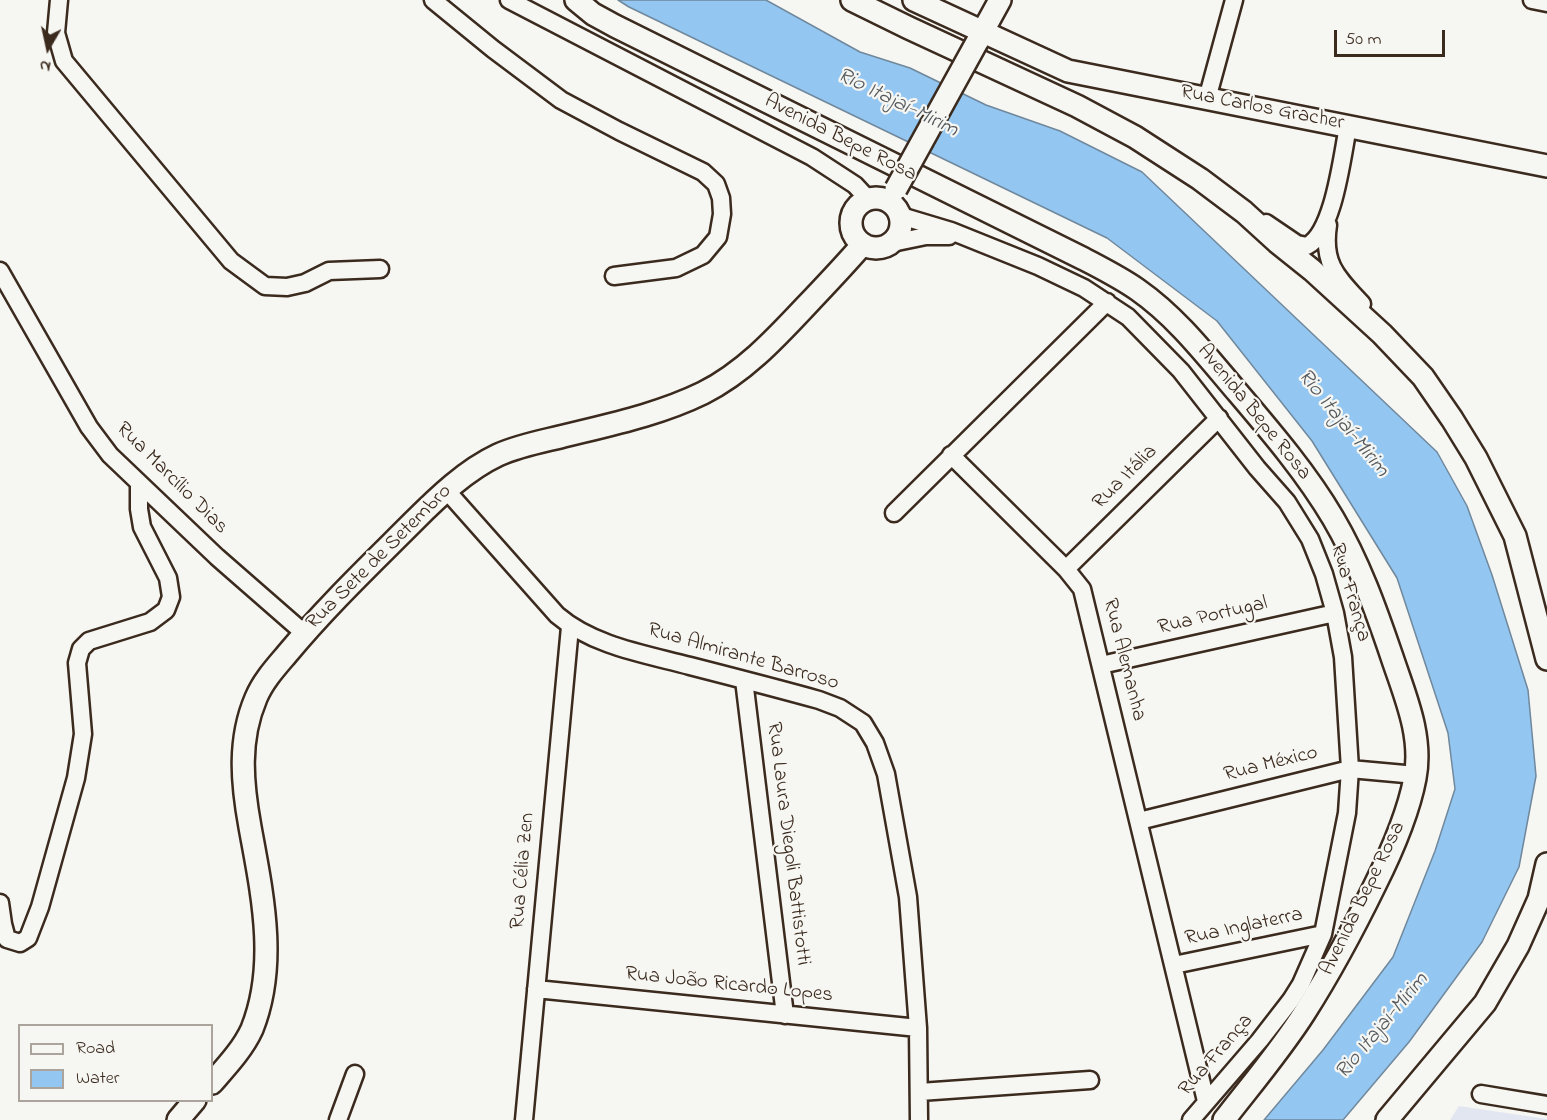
<!DOCTYPE html>
<html>
<head>
<meta charset="utf-8">
<style>
	body { margin:0 }
	#map { position:relative; width:1547px; height:1120px; overflow:hidden; background:#f6f6f2; font-family:"Indie Flower",sans-serif }
	canvas { display:block }
	.legend { position:absolute; left:18px; top:1024px; width:195px; height:78px; box-sizing:border-box; background:#f6f6f2; border:2px solid #aba49d; margin:0; padding:8px 10px; list-style:none; font-size:18px; color:#3b2a1e }
	.legend li { display:flex; align-items:center; gap:12px; height:30px }
	.legend b { width:30px; border:2px solid #aba49d }
	.north { position:absolute; left:18px; top:18px; width:60px; height:60px; -webkit-text-stroke:4px #f6f6f2; paint-order:stroke; rotate:189deg; font-size:16px; font-weight:700; line-height:24px; text-align:center; color:#3b2a1e }
	.north::after { content:''; display:block; margin:auto; width:21px; height:27px; background:#3b2a1e; clip-path:polygon(50% 0,100% 100%,50% 72%,0 100%) }
	.scale { position:absolute; left:1334px; top:30px; width:111px; height:27px; box-sizing:border-box; border:3px solid #3b2a1e; border-top:0; padding-left:8px; font-size:18px; line-height:21px; white-space:nowrap; color:#3b2a1e; -webkit-text-stroke:4px #f6f6f2; paint-order:stroke }
</style>
</head>
<body>
<div id="map">
<canvas width="1547" height="1120"></canvas>
<ul class="legend">
<li><b style="height:8px;background:#f6f6f2"></b>Road</li>
<li><b style="height:16px;background:#93c6f0"></b>Water</li>
</ul>
<div class="north">N</div>
<div class="scale">50 m</div>
</div>
<script>
const g = document.querySelector('canvas').getContext('2d');
g.lineJoin = 'round';
function fill(path, color) {
  g.fillStyle = color;
  g.fill(path, 'evenodd');
}
function trace(path, color, width, dash) {
  g.strokeStyle = color;
  g.lineWidth = width;
  g.lineCap = dash ? 'butt' : 'round';
  g.setLineDash(dash || []);
  g.stroke(path);
}
function drawText(font, color, halo, rows, align = 'center') {
  g.font = font + ' "Indie Flower",sans-serif';
  g.lineWidth = 4.5;
  g.setLineDash([]);
  g.textBaseline = 'middle';
  g.strokeStyle = halo;
  g.fillStyle = color;
  for (const [text, x, y, turn = 0] of rows) {
    g.save();
    g.translate(x, y);
    g.rotate((+turn || 0) * Math.PI / 180);
    g.textAlign = isNaN(turn) ? turn : align;
    if (halo) g.strokeText(text, 0, 0);
    g.fillText(text, 0, 0);
    g.restore();
  }
}
fill(new Path2D(`
	M1459 1106 1547 1119V1120H1450Z`), '#e2e6f1');
const water = new Path2D(`
	M618 0H766L860 52 910 68 986 105 1060 131 1142 172 1437 452 1467 506 1492 575 1528 690 1536 776 1519 867 1482 942 1409 1042 1343 1120H1264L1323 1050 1393 957 1435 851 1455 789 1448 733 1397 578 1312 441 1217 321 1107 238 629 7Z`);
fill(water, '#93c6f0');
trace(water, '#70889c', 1.5);
const minor = new Path2D(`
	M59 0 56 33 64 61 231 261 265 286 287 287 305 283 329 271 380 269
	M433 0 493 49 561 100 619 131 703 172 716 184 721 198 722 214 718 237 703 255 676 268 614 276
	M509 0 812 157 855 185 868 199
	M1532 0 1547 3
	M1207 99 1234 0
	M901 216 951 231 1038 266 1084 288 1128 317 1181 371 1257 468 1287 502 1310 539 1324 574 1335 613 1343 657 1350 769 1347 813 1323 934 1301 984 1291 1000 1260 1040 1191 1120
	M1266 223 1297 244 1307 246C1334 232 1342 156 1348 127
	M1328 225C1322 264 1337 277 1362 304
	M892 243 926 236H949
	M0 271 89 427 110 455 217 557 304 633
	M951 455 1066 569 1082 589 1206 1101
	M447 491 557 615C593 646 645 654 690 666 733 677 776 688 819 700L840 708 863 723 875 743 886 774 908 897 918 1028 919 1120
	M894 513 1107 302
	M1066 569 1219 418
	M1101 665 1335 613
	M744 680 785 1015
	M1139 821 1350 769 1416 775
	M0 903 3 924 7 939 20 943 28 938 40 907 76 778 83 734 77 663 81 649 89 641 150 622 166 610 171 597 168 578 142 527 139 509V483
	M1174 965 1323 934
	M536 989 918 1028
	M920 1092 1090 1080
	M1481 1094 1547 1105
	M338 1120 355 1074
	M524 1120 570 627`);
const major = new Path2D(`
	M576 0 593 14 615 26 1084 259C1103 269 1121 278 1138 290 1178 318 1208 358 1239 394 1273 434 1307 474 1333 518 1359 562 1376 610 1392 657 1405 696 1423 736 1415 778 1408 815 1392 851 1375 885 1354 928 1331 971 1305 1012 1281 1050 1251 1085 1224 1120
	M852 0 909 28 1077 106 1135 137 1200 179 1244 212 1277 242 1312 270 1382 334 1423 377 1452 419 1476 458 1515 536 1547 659
	M914 0 1068 71 1547 166
	M977 42 1000 0
	M851 223a25 25 0 1 1 50 0a25 25 0 1 1-50 0Z
	M212 1083C226 1067 243 1049 252 1029 278 964 262 893 250 827 242 783 238 740 256 698 263 681 276 667 287 654 326 607 370 565 413 522 438 497 466 470 498 455 518 446 539 442 560 437 608 425 658 415 703 393 743 373 774 340 804 308 824 287 844 266 863 244
	M178 1120 195 1100
	M1387 1120 1485 1003 1518 946 1539 899 1547 864`);
trace(minor, '#3b2a1e', 21);
trace(major, '#3b2a1e', 26);
trace(minor, '#f6f6f2', 16);
trace(major, '#f6f6f2', 21);
const majorBridge = new Path2D(`
	M896 189 977 42`);
trace(majorBridge, '#3b2a1e', 26, []);
trace(majorBridge, '#f6f6f2', 21);
drawText('21px', '#3b2a1e', '#f6f6f2', [
	["Rua Carlos Gracher",1262,109,11],
	["Avenida Bepe Rosa",840,139,27],
	["Avenida Bepe Rosa",1253,413,51],
	["Rua Itália",1126,478,-45],
	["Rua Marcílio Dias",171,479,45],
	["Rua Sete de Setembro",380,558,-45],
	["Rua França",1349,593,74],
	["Rua Portugal",1213,617,-13],
	["Rua Almirante Barroso",743,658,16],
	["Rua Alemanha",1123,660,76],
	["Rua México",1271,765,-14],
	["Rua Laura Diegoli Battistotti",787,844,83],
	["Rua Célia Zen",524,871,-85],
	["Avenida Bepe Rosa",1364,899,-64],
	["Rua Inglaterra",1244,928,-12],
	["Rua João Ricardo Lopes",729,986,6],
	["Rua França",1217,1056,-49]
]);
drawText('italic 22px', '#55595d', '#f6f6f2', [
	["Rio Itajaí-Mirim",897,104,26],
	["Rio Itajaí-Mirim",1342,424,51],
	["Rio Itajaí-Mirim",1383,1027,-50]
]);
</script>
</body>
</html>
